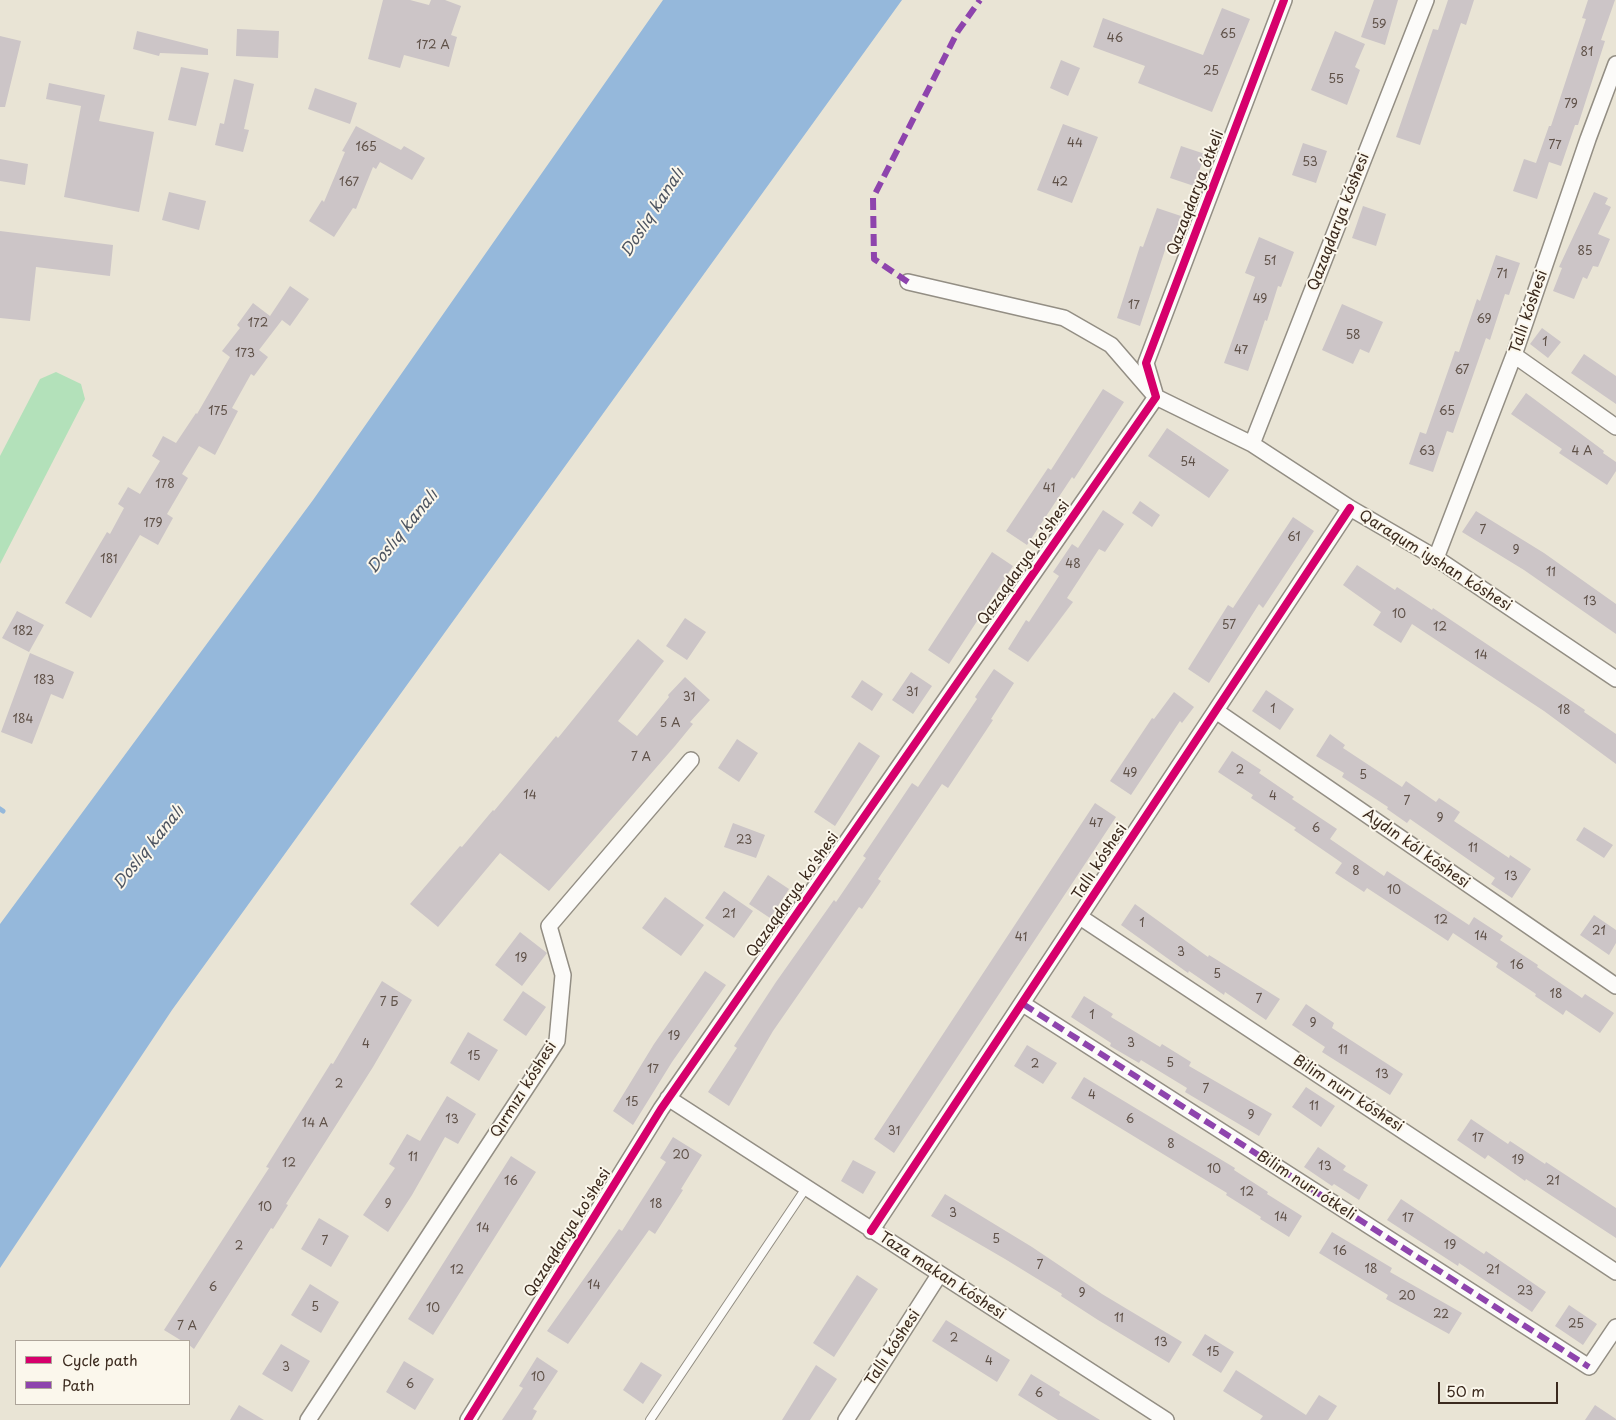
<!DOCTYPE html>
<html>
<head>
<meta charset="utf-8">
<style>
	body { margin:0 }
	#map { position:relative; width:1616px; height:1420px; overflow:hidden; background:#e9e4d5; font-family:"Playpen Sans",sans-serif }
	canvas { display:block }
	.legend { position:absolute; left:15px; top:1340px; width:175px; height:65px; box-sizing:border-box; background:#fbf7ec; border:1px solid #aea59a; margin:0; padding:6px 9px; list-style:none; font-size:15px; color:#3b2a1e }
	.legend li { display:flex; align-items:center; gap:10px; height:25px }
	.legend b { width:25px; border:1px solid #aea59a }
	.scale { position:absolute; left:1438px; top:1382px; width:120px; height:22px; box-sizing:border-box; border:2px solid #3b2a1e; border-top:0; padding-left:6px; font-size:15px; line-height:18px; white-space:nowrap; color:#3b2a1e; -webkit-text-stroke:4px #fbf7ec; paint-order:stroke }
</style>
</head>
<body>
<div id="map">
<canvas width="1616" height="1420"></canvas>
<ul class="legend">
<li><b style="height:6px;background:#d6006c"></b>Cycle path</li>
<li><b style="height:6px;background:#8e44ad"></b>Path</li>
</ul>
<div class="scale">50 m</div>
</div>
<script>
const g = document.querySelector('canvas').getContext('2d');
g.lineJoin = 'round';
function fill(path, color) {
  g.fillStyle = color;
  g.fill(path, 'evenodd');
}
function trace(path, color, width, dash) {
  g.strokeStyle = color;
  g.lineWidth = width;
  g.lineCap = dash ? 'butt' : 'round';
  g.setLineDash(dash || []);
  g.stroke(path);
}
function drawText(font, color, halo, rows, align = 'center') {
  g.font = font + ' "Playpen Sans",sans-serif';
  g.lineWidth = 4;
  g.setLineDash([]);
  g.textBaseline = 'middle';
  g.strokeStyle = halo;
  g.fillStyle = color;
  for (const [text, x, y, turn = 0] of rows) {
    g.save();
    g.translate(x, y);
    g.rotate((+turn || 0) * Math.PI / 180);
    g.textAlign = isNaN(turn) ? turn : align;
    if (halo) g.strokeText(text, 0, 0);
    g.fillText(text, 0, 0);
    g.restore();
  }
}
fill(new Path2D(`
	M56 372 81 384 85 399 0 564V456L40 379Z`), '#b3e1ba');
fill(new Path2D(`
	M663 0H902L172 1010 0 1268V924L313 500Z`), '#95b8db');
trace(new Path2D(`
	M0 809 3 811`), '#95b8db', 5);
fill(new Path2D(`
	M383 0H410L429 5 431 0H445L461 6 451 35 457 37 449 67 404 55 400 68 368 59Z
	M1374 0H1398L1385 45 1361 37Z
	M1448 0H1474L1466 25 1461 23 1420 145 1396 137 1433 29 1438 30Z
	M1588 0H1615L1601 40 1605 41 1578 125H1575L1561 166 1549 162 1537 199 1513 191 1524 159 1536 163 1549 126H1551L1586 19 1582 18Z
	M1222 8 1250 19 1212 112 1138 83 1145 66 1093 47 1103 18 1203 55Z
	M237 29 279 31 278 58 236 56Z
	M137 31 208 49V55L160 53 159 56 133 49Z
	M1335 31 1365 44 1355 67 1360 70 1347 105 1311 90Z
	M0 36 21 41 5 107H0Z
	M1061 60 1080 68 1068 96 1050 88Z
	M181 67 209 73 196 126 168 120Z
	M234 79 254 84 244 129 249 130 243 152 215 145 220 123 224 124Z
	M49 83 105 95 99 121 154 132 139 212 64 197 81 106 46 99Z
	M315 88 357 103 350 124 308 109Z
	M1063 124 1098 137 1072 203 1037 190Z
	M356 126 401 150 404 146 425 158 412 180 380 162 376 169 373 167 356 209 353 208 334 237 309 221 322 200 324 202 345 152 342 151Z
	M1303 143 1327 151 1316 183 1292 175Z
	M1181 146 1205 154 1194 186 1170 178Z
	M0 159 28 164 25 185 0 181Z
	M169 192 206 201 199 230 162 220Z
	M1594 192 1608 198 1605 204 1611 207 1598 234 1610 239 1598 267 1593 266 1587 279 1583 277 1574 299 1553 291 1562 268 1559 267Z
	M1363 206 1386 214 1376 246 1352 238Z
	M1157 208 1181 216 1170 249 1166 247 1140 326 1117 318 1140 246 1143 247Z
	M0 231 113 245 110 276 36 267 30 321 0 318Z
	M1259 237 1294 252 1281 287 1278 286 1267 321 1265 320 1248 371 1224 363 1255 277 1245 273Z
	M1496 255 1520 263 1509 295 1505 294 1490 340 1486 338 1453 433 1447 431 1433 472 1409 464 1420 432 1426 434 1455 351 1459 352 1477 299 1480 301Z
	M290 286 309 299 290 326 282 320 259 350 268 357 254 376 251 374 232 408 238 411 215 455 199 446 182 474 188 478 167 514 173 518 158 545 140 535 91 618 65 603 107 532 110 534 124 508 118 504 128 487 140 494 160 461 152 456 163 436 176 443 196 413 197 414 230 357 222 351 240 328 237 325 253 303 270 316Z
	M1342 304 1383 322 1369 353 1360 349 1353 364 1322 350Z
	M1542 328 1561 342 1548 358 1530 344Z
	M1584 354 1616 376V404L1571 373Z
	M1103 389 1124 402 1074 479 1072 477 1027 545 1006 531 1048 468 1051 470Z
	M1526 393 1604 451 1603 453 1616 462V471L1607 485 1559 453 1562 449 1511 414Z
	M1167 428 1229 470 1209 498 1148 456Z
	M1140 501 1160 515 1152 527 1132 513Z
	M1103 510 1124 524 1105 552 1099 549 1067 598 1073 602 1028 662 1008 649 1026 620 1029 622 1059 576 1053 572 1072 544 1078 548Z
	M1476 511 1544 553 1616 604V634L1524 570 1462 532Z
	M1293 517 1314 531 1263 608 1259 604 1209 683 1188 669 1228 605 1233 608Z
	M992 552 1013 566 949 664 928 650Z
	M1357 565 1395 590 1397 587 1432 610 1433 608 1585 710 1584 712 1616 734V764L1544 711 1412 624 1401 643 1373 625 1381 612 1343 585Z
	M17 611 44 625 29 652 2 638Z
	M685 618 706 632 687 660 666 646Z
	M638 639 664 661 618 721 637 736 669 697 668 695 685 677 710 700 690 722 693 724 675 746 549 891 500 853 438 927 410 904 460 846 462 847 493 810 494 811 556 736 558 738Z
	M30 653 74 672 63 699 51 694 32 744 1 732Z
	M994 669 1014 683 991 719 993 720 948 788 942 784 878 879 881 881 862 909 859 907 773 1031 729 1106 708 1092 737 1048 734 1046 776 982 834 900 836 902 866 858 863 856 912 783 918 787 977 699 975 697Z
	M911 672 932 686 913 714 892 700Z
	M862 680 883 694 872 711 851 697Z
	M1266 690 1294 709 1280 730 1252 711Z
	M1174 692 1194 707 1182 723 1180 721 1131 795 1110 781 1152 718 1154 719Z
	M1330 734 1345 745 1343 748 1402 787 1406 781 1436 802 1439 798 1460 812 1454 821 1509 858 1510 855 1531 869 1512 898 1491 884 1495 878 1410 819 1407 823 1387 809 1388 807 1342 777 1344 773 1316 756Z
	M737 739 758 753 739 782 718 768Z
	M859 742 880 756 835 826 814 812Z
	M1232 751 1261 770 1259 773 1294 797 1292 799 1337 829 1330 839 1384 876 1387 871 1469 925 1474 917 1503 936 1500 940 1538 965 1537 967 1582 998 1585 994 1614 1013 1600 1033 1566 1010 1563 1015 1535 996 1536 994 1496 967 1498 963 1453 933 1448 941 1367 888 1364 892 1335 873 1342 863 1294 830 1296 828 1251 798 1253 795 1218 772Z
	M1095 803 1116 817 894 1153 874 1139Z
	M733 823 765 835 756 858 724 847Z
	M1584 827 1613 845 1604 858 1576 840Z
	M768 875 789 889 770 918 749 904Z
	M724 891 753 911 734 938 705 918Z
	M665 897 704 925 681 956 642 928Z
	M1135 904 1208 957 1209 955 1280 999 1266 1020 1225 992 1224 995 1189 971 1188 973 1121 925Z
	M1594 915 1616 930V943L1609 955 1580 935Z
	M520 932 547 953 522 986 495 965Z
	M705 971 726 985 672 1062 633 1125 613 1111 654 1044Z
	M382 981 412 1000 373 1067 286 1204 288 1205 273 1229 271 1228 194 1349 189 1345V1341H182L164 1330 269 1168 266 1167 331 1063 333 1064Z
	M523 991 546 1007 526 1036 503 1020Z
	M1084 996 1113 1014 1111 1017 1160 1047 1162 1044 1191 1062 1189 1066 1272 1114 1259 1136 1185 1092 1187 1088 1141 1060 1139 1063 1110 1046 1111 1043 1071 1017Z
	M1306 1004 1334 1023 1332 1028 1403 1074 1390 1095 1322 1052 1325 1047 1292 1025Z
	M468 1032 498 1050 479 1081 450 1063Z
	M1027 1045 1057 1063 1043 1084 1014 1066Z
	M1084 1077 1235 1168 1234 1170 1268 1192 1267 1194 1302 1216 1289 1237 1260 1219 1261 1217 1226 1195 1227 1193 1071 1098Z
	M1306 1087 1335 1106 1321 1127 1292 1107Z
	M447 1096 476 1114 458 1144 445 1137 412 1195 388 1232 363 1215 395 1168 389 1164 407 1134 420 1141Z
	M1471 1119 1508 1144 1510 1141 1545 1164 1546 1162 1616 1208V1238L1526 1179 1525 1181 1488 1155 1485 1159 1457 1140Z
	M673 1137 702 1155 681 1189 683 1190 655 1234 649 1230 568 1344 547 1331 619 1229 622 1231 666 1162 660 1158Z
	M1318 1147 1346 1166 1343 1170 1368 1185 1359 1200 1334 1184 1332 1186 1304 1167Z
	M511 1156 536 1172 433 1335 408 1319Z
	M853 1160 876 1172 863 1194 841 1181Z
	M945 1194 1032 1247 1102 1294 1182 1342 1169 1363 1098 1320 1061 1296 1062 1294 1005 1259 931 1216Z
	M1401 1199 1484 1254 1486 1251 1546 1292 1532 1312 1459 1263 1458 1266 1387 1220Z
	M319 1218 349 1236 331 1267 301 1249Z
	M1332 1232 1392 1268 1390 1272 1462 1313 1449 1334 1386 1299 1388 1295 1319 1253Z
	M857 1275 878 1289 834 1357 813 1343Z
	M310 1284 339 1302 321 1333 291 1315Z
	M1569 1305 1597 1324 1583 1345 1555 1326Z
	M946 1320 1010 1360 997 1382 932 1341Z
	M1205 1334 1234 1352 1221 1373 1192 1355Z
	M281 1344 310 1361 292 1392 262 1374Z
	M537 1357 558 1371 533 1409 537 1411 532 1420H502L523 1388 519 1386Z
	M404 1361 434 1379 415 1410 386 1392Z
	M641 1362 662 1375 643 1404 623 1390Z
	M816 1365 837 1379 810 1420H782Z
	M1236 1370 1306 1415 1319 1395 1337 1406 1328 1420H1260L1263 1416 1223 1391Z
	M1031 1374 1060 1392 1059 1395 1100 1420H1058L1018 1395Z
	M239 1405 264 1420H230Z
	M1595 1405 1616 1419V1420H1585Z`), '#ccc5c7');
const service = new Path2D(`
	M650 1420 806 1188`);
const minor = new Path2D(`
	M908 282 1064 318 1111 345 1156 397 1252 444 1350 508 1436 558 1616 679
	M1514 355 1616 427
	M1252 444 1426 0
	M1436 558 1514 355 1588 139 1616 64
	M1216 711 1616 986
	M1080 917 1616 1272
	M1023 1004 1589 1367 1616 1327
	M668 1098 1166 1420
	M871 1231 1350 508
	M308 1420 557 1041 563 975 549 926 691 760
	M468 1420 661 1109 1156 397 1146 363 1284 0
	M846 1420 939 1275`);
trace(service, '#938e84', 10);
trace(minor, '#938e84', 18);
trace(service, '#fcfbf9', 8);
trace(minor, '#fcfbf9', 15);
trace(new Path2D(`
	M908 282 874 259 873 198 958 31 980 0
	M1023 1004 1589 1367`), '#8e44ad', 6, [12, 6]);
trace(new Path2D(`
	M871 1231 1350 508
	M468 1420 661 1109 1156 397 1146 363 1284 0`), '#d6006c', 8);
drawText('12px', '#5f5148', null, [
	["59",1379,25],
	["65",1228,35],
	["46",1115,39],
	["172 А",433,46],
	["81",1587,53],
	["25",1211,72],
	["55",1336,80],
	["79",1571,105],
	["44",1075,144],
	["77",1555,146],
	["165",366,148],
	["53",1310,163],
	["167",349,183],
	["42",1060,183],
	["85",1585,252],
	["51",1270,262],
	["71",1502,275],
	["49",1260,300],
	["17",1134,306],
	["69",1484,320],
	["172",258,324],
	["58",1353,336],
	["1",1545,343],
	["47",1241,351],
	["173",245,354],
	["67",1462,371],
	["175",218,412],
	["65",1447,412],
	["63",1427,452],
	["4 А",1582,452],
	["54",1188,463],
	["178",165,485],
	["41",1049,489],
	["179",153,524],
	["7",1483,531],
	["61",1294,538],
	["9",1516,551],
	["181",109,560],
	["48",1073,565],
	["11",1551,573],
	["13",1590,602],
	["10",1399,615],
	["57",1229,626],
	["12",1440,628],
	["182",23,632],
	["14",1481,656],
	["183",44,681],
	["31",912,693],
	["31",689,698],
	["1",1273,710],
	["18",1564,711],
	["184",23,720],
	["5 А",670,724],
	["7 А",641,758],
	["2",1240,771],
	["49",1130,774],
	["5",1363,776],
	["14",530,796],
	["4",1273,797],
	["7",1407,802],
	["9",1440,819],
	["47",1096,824],
	["6",1316,829],
	["23",744,841],
	["11",1473,849],
	["8",1356,872],
	["13",1511,877],
	["10",1394,891],
	["21",729,915],
	["12",1441,921],
	["1",1142,924],
	["21",1599,932],
	["14",1481,937],
	["41",1021,938],
	["3",1181,953],
	["19",521,959],
	["16",1517,966],
	["5",1217,975],
	["18",1556,995],
	["7",1259,1000],
	["7 Б",389,1003],
	["1",1092,1016],
	["9",1313,1024],
	["19",674,1037],
	["3",1131,1044],
	["4",366,1045],
	["11",1343,1051],
	["15",474,1057],
	["5",1170,1064],
	["2",1035,1065],
	["17",653,1070],
	["13",1382,1075],
	["2",339,1085],
	["7",1206,1090],
	["4",1092,1096],
	["15",632,1103],
	["11",1314,1107],
	["9",1251,1116],
	["13",452,1120],
	["6",1130,1120],
	["14 А",315,1124],
	["31",894,1132],
	["17",1478,1139],
	["8",1171,1145],
	["20",681,1156],
	["11",413,1158],
	["19",1518,1161],
	["12",289,1164],
	["13",1325,1167],
	["10",1214,1170],
	["16",511,1182],
	["21",1553,1182],
	["12",1247,1193],
	["9",388,1205],
	["18",656,1205],
	["10",265,1208],
	["3",953,1214],
	["14",1281,1218],
	["17",1408,1219],
	["14",483,1229],
	["5",996,1240],
	["7",325,1242],
	["19",1450,1246],
	["2",239,1247],
	["16",1340,1252],
	["7",1040,1266],
	["18",1371,1270],
	["12",457,1271],
	["21",1493,1271],
	["14",594,1286],
	["6",213,1288],
	["23",1525,1292],
	["9",1082,1294],
	["20",1407,1297],
	["5",315,1308],
	["10",433,1309],
	["22",1441,1315],
	["11",1119,1319],
	["25",1576,1325],
	["7 А",187,1327],
	["2",954,1339],
	["13",1161,1343],
	["15",1213,1353],
	["4",989,1362],
	["3",286,1368],
	["10",538,1378],
	["6",410,1385],
	["6",1039,1394]
]);
drawText('15px', '#3b2a1e', '#fbf7ec', [
	["Qazaqdarya ótkeli",1196,193,-69],
	["Qazaqdarya kóshesi",1339,222,-69],
	["Tallı kóshesi",1529,312,-71],
	["Qaraqum iyshan kóshesi",1435,561,32],
	["Qazaqdarya ko'shesi",1024,563,-55],
	["Aydın kól kóshesi",1416,849,35],
	["Tallı kóshesi",1100,862,-57],
	["Qazaqdarya ko'shesi",793,895,-55],
	["Qırmızı kóshesi",524,1090,-58],
	["Bilim nurı kóshesi",1348,1094,33],
	["Bilim nurı ótkeli",1306,1186,33],
	["Qazaqdarya ko'shesi",568,1233,-58],
	["Taza makan kóshesi",942,1276,33],
	["Tallı kóshesi",893,1348,-57]
]);
drawText('italic 16px', '#4e5561', '#fbf7ec', [
	["Doslıq kanalı",653,213,-57],
	["Doslıq kanalı",403,532,-51],
	["Doslıq kanalı",149,848,-51]
]);
</script>
</body>
</html>
